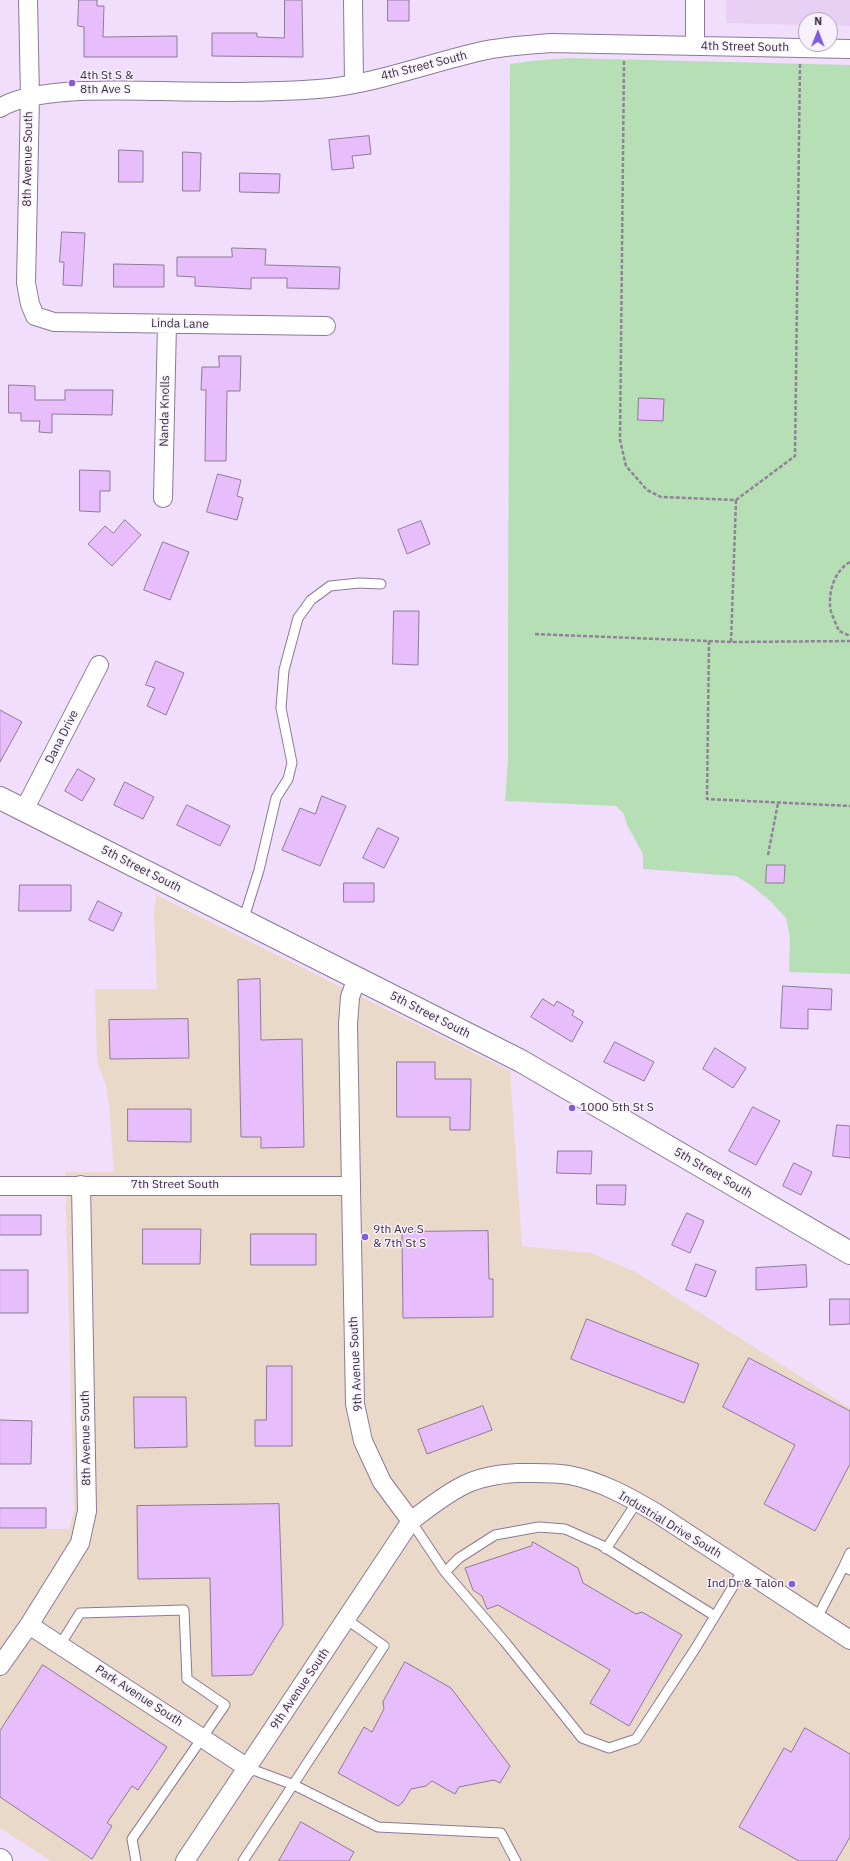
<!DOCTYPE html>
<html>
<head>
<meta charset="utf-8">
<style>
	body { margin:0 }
	#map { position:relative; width:850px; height:1861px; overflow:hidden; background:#f1defc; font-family:"IBM Plex Sans",sans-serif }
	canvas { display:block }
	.north { position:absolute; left:798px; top:12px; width:40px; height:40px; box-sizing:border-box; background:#f8f0fc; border:1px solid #aca4b0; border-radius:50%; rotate:1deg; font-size:11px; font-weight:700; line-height:16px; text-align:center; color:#39313d }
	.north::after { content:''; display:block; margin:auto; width:14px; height:18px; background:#825dd7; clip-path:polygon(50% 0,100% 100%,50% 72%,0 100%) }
</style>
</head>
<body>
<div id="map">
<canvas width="850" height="1861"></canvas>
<div class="north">N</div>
</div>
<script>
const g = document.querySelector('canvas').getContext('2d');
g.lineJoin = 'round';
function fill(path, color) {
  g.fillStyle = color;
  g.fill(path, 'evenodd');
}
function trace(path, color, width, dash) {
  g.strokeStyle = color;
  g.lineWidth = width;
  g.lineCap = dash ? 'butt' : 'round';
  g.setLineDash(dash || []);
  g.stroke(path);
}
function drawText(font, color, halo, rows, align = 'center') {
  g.font = font + ' "IBM Plex Sans",sans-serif';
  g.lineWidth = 3;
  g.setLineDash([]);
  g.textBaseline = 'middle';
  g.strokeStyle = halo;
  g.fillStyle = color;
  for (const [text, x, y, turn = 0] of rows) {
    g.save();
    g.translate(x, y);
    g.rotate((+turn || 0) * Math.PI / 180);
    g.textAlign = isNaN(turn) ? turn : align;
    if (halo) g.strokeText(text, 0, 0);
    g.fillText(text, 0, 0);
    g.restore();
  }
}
fill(new Path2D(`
	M156 895 510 1071 522 1246 591 1253 636 1272 850 1408V1861H51L0 1828V1529H69L74 1510 65 1172H114L109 1105 106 1085 97 1062 95 989H157L154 914Z`), '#ead9c8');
fill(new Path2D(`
	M726 0H850V26L830 25V20H806V25L726 23Z`), '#e8d0f4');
fill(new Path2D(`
	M567 58 850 65V974L789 972 790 937 786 918 769 900 752 886 736 876 643 869V854L627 825 624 814 616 806 505 801 508 759V632L510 64 531 61Z`), '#b7dfb6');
const building = new Path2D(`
	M79 0H97V6H104L103 37 177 36V57H84V27L78 26Z
	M285 0H302L303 57 212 56V33H257V37L284 38Z
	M388 0H409V21H388Z
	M369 136 371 154 352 156 354 168 332 170 329 140Z
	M119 150 143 151V182H119Z
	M183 152 201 153 200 191H183Z
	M240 173 280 174 279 193 240 192Z
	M62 232 85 233 82 286 63 285 64 262H60Z
	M232 248 266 249 265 265 340 267 339 289 287 288V278H251V289L195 286V277L177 276V257H232Z
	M114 264 164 265V287H114Z
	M219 356H241L240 391H227L226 461H205L206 390H201L202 367H219Z
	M9 385 35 386V400H65V390H113L112 415 52 414V433L39 432 40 421H21V413H9Z
	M639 398 664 399 663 421 638 420Z
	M80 470 110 471V491H100V512L80 511Z
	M218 474 241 480 237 496 243 498 237 520 207 512Z
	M125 520 141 535 112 566 88 544 105 526 113 533Z
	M421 521 430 544 407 554 398 530Z
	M163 542 189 552 170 600 144 590Z
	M394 611H419L418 665 393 664Z
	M156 661 184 673 166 715 147 706 155 688 146 685Z
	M0 710 22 722 0 762Z
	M78 769 95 779 82 801 65 791Z
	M125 782 154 797 143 819 114 805Z
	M322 796 346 806 320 866 282 850 300 808 315 814Z
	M187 805 230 826 220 846 177 825Z
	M378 828 399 838 384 868 363 858Z
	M767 865H785L784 883H766Z
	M344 883H374V902H344Z
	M20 885H71V911H19Z
	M98 901 122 913 113 931 89 920Z
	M260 979 261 1040 302 1039 304 1147 261 1148V1137H241L238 980Z
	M783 986 832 989 831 1010 808 1009V1029L781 1028Z
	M543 999 554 1006 557 1001 574 1011 572 1015 583 1022 572 1042 531 1017Z
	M188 1019 189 1058 110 1059 109 1020Z
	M615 1042 654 1062 644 1081 604 1062Z
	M715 1048 746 1068 733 1088 703 1069Z
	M397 1062H435V1079H471L470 1130H450V1117H397Z
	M753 1107 780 1121 756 1165 729 1151Z
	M128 1109H191V1142L128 1141Z
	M837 1125 850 1126V1158L833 1156Z
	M558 1151H592L591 1174 557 1173Z
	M794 1163 812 1172 801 1195 783 1186Z
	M597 1185H626L625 1205 597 1204Z
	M687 1213 704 1221 690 1253 672 1245Z
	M0 1215H41V1235H0Z
	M143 1229H201L200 1264H143Z
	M488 1231 489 1279H493V1317L403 1318 402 1232Z
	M251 1234H316V1265H251Z
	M696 1264 716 1271 706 1297 686 1290Z
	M806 1265 807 1287 756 1290V1268Z
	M0 1270H28V1313H0Z
	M830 1299H850V1324L830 1325Z
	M587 1319 699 1364 684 1403 571 1359Z
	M749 1358 850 1411V1464L815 1531 764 1504 795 1445 723 1407Z
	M267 1366H292V1446H255V1420H266Z
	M134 1397H186L187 1447 135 1448Z
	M483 1406 492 1430 427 1454 418 1430Z
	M0 1420 32 1421 31 1464H0Z
	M279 1504 283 1625 252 1675 212 1676 210 1578 138 1579 137 1506Z
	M0 1508H46V1528H0Z
	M533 1542 578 1568 583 1583 636 1614 642 1612 682 1635 629 1726 590 1703 610 1670 498 1605 487 1609 482 1596 473 1590 465 1568 531 1546Z
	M405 1662 451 1688 510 1766 500 1783 494 1780 459 1787 455 1794 432 1781 426 1786 411 1789 403 1802 398 1806 338 1773 364 1727 372 1732 384 1709 383 1702Z
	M43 1665 167 1747 138 1790 132 1786 107 1823 112 1826 92 1859 0 1797V1731Z
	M805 1728 850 1754V1837L836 1861H799L739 1827 784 1748 791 1752Z
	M301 1822 354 1852 349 1861H279Z`);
fill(building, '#e7befb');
trace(building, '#8d7b96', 1);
const service = new Path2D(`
	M243 921 259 870 276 798 288 779 292 763 281 708 284 670 298 618 311 600 330 586 359 583 381 584
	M411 1521 445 1572 505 1642 582 1738 609 1748 636 1739 695 1649 743 1570
	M606 1549 637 1502
	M844 1566 850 1553
	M445 1572 459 1558 495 1535 539 1527 565 1529 601 1545 715 1616
	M817 1618 844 1566 850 1570
	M60 1645 80 1613 184 1610 187 1679 225 1705 132 1839 136 1861
	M248 1768 294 1785 378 1827 501 1833 516 1861
	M243 1861 384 1646 346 1619`);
const minor = new Path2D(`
	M28 0 30 97 26 283 30 304 35 316 54 322 326 326
	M353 0 354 83
	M695 45V0
	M0 108C35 86 119 91 161 91 213 92 265 93 318 89 372 85 429 63 482 51 505 46 528 45 551 43L850 49
	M163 498 167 324
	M24 810 99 665
	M357 978 350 997 348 1024 355 1404 363 1441 382 1482 411 1521
	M0 1186H351
	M29 1625 248 1768
	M0 1666 29 1625 80 1543 87 1511 81 1185
	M185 1861 411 1521C428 1508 444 1495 464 1485 480 1477 500 1474 517 1473 534 1473 552 1472 569 1475 601 1481 631 1498 658 1514L850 1640`);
const tertiary = new Path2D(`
	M0 798 521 1061 850 1253`);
const secondary = new Path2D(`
	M0 1860 1 1861`);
trace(service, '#8b7a95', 11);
trace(minor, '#8b7a95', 20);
trace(tertiary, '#8b7a95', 24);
trace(secondary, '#8b7a95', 24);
trace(new Path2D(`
	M624 61 620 440 626 466 647 490 661 497 736 500 795 456 800 63
	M850 562C836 570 829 588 830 605 830 613 836 623 839 631L850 636
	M535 634 731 642 850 641
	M709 641 707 799 850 806
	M731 642 736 500
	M768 855 778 803`), '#908398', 2.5, [4, 2]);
trace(service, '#fff', 9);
trace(minor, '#fff', 18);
trace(tertiary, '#fff', 22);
trace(secondary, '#fff', 22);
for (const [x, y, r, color] of [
	[72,83,4,"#825dd7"],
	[572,1108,4,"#825dd7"],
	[365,1237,4,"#825dd7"],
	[792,1584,4,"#825dd7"]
]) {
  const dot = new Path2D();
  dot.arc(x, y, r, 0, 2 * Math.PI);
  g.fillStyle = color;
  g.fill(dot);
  trace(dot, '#f8f0fc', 1.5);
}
drawText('12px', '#39313d', '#f8f0fc', [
	["4th Street South",745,47,1],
	["4th Street South",424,66,-14],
	["8th Avenue South",28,159,-89],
	["Linda Lane",180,324,1],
	["Nanda Knolls",165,411,-89],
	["Dana Drive",62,737,-63],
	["5th Street South",141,869,27],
	["5th Street South",430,1015,27],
	["5th Street South",713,1173,30],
	["7th Street South",175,1185],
	["9th Avenue South",356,1364,-93],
	["8th Avenue South",86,1438,-91],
	["Industrial Drive South",670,1525,31],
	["9th Avenue South",300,1689,-56],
	["Park Avenue South",139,1696,33]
]);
drawText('12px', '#39313d', '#f8f0fc', [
	["4th St S &",80,76],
	["8th Ave S",80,90],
	["1000 5th St S",580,1108],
	["9th Ave S",373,1230],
	["& 7th St S",373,1244],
	["Ind Dr & Talon",784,1584,"right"]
], 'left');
</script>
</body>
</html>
